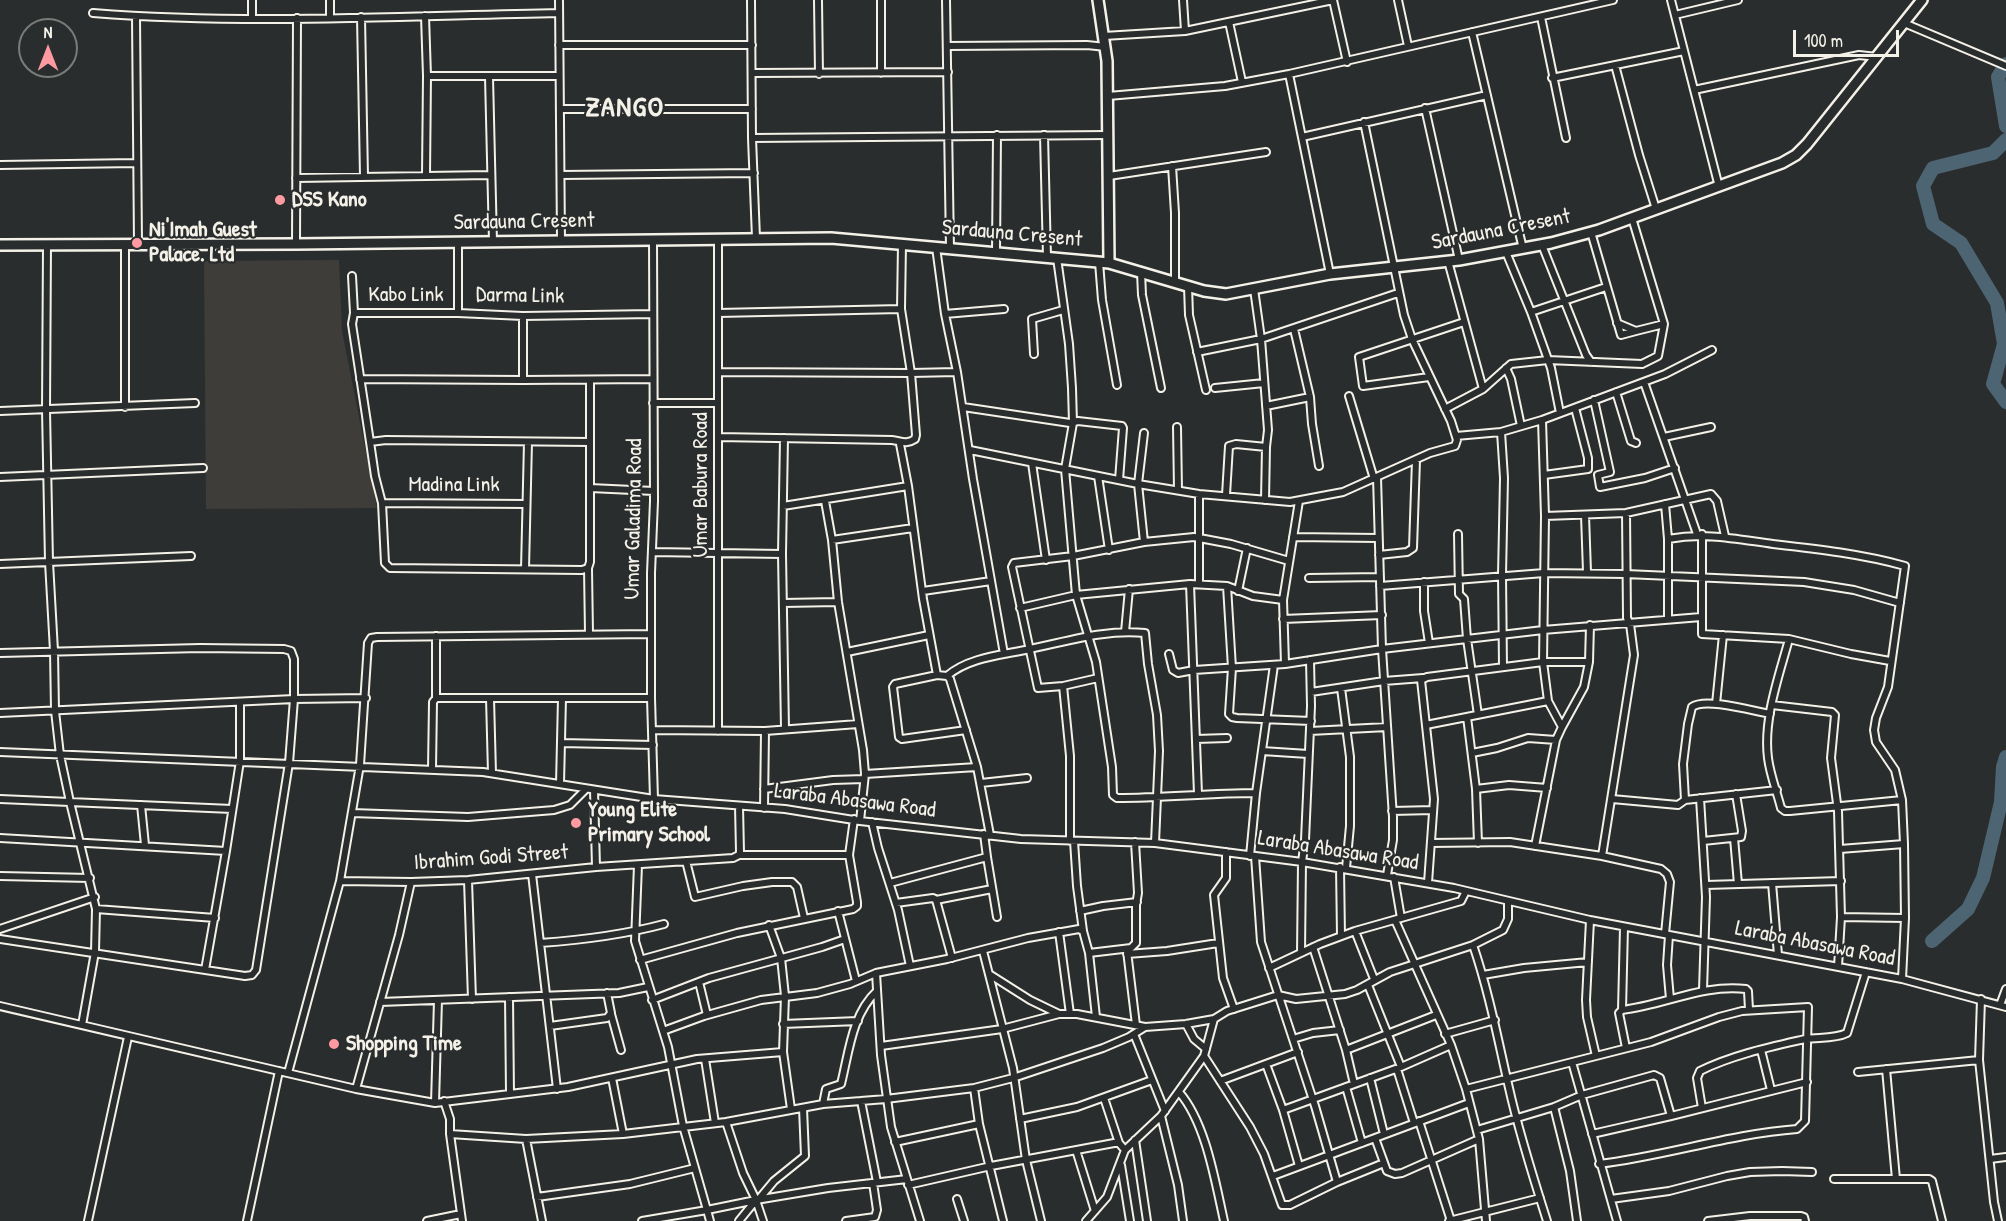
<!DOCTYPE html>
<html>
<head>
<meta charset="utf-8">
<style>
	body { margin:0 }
	#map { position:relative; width:2006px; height:1221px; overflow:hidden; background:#2a2d2e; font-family:"Patrick Hand",sans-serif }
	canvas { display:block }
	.north { position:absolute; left:18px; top:18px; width:60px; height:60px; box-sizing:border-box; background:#2a2d2e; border:2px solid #7b7b78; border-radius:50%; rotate:0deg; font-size:16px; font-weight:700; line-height:24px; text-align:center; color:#f4f1e8 }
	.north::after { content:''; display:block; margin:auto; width:21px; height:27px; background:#ff9aa2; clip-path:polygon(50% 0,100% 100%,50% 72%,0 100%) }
	.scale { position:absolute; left:1793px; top:30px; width:106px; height:27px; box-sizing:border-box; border:3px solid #f4f1e8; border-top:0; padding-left:8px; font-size:18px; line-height:21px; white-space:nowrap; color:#f4f1e8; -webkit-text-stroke:4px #2a2d2e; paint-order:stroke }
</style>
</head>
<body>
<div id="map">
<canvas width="2006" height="1221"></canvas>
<div class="north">N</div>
<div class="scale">100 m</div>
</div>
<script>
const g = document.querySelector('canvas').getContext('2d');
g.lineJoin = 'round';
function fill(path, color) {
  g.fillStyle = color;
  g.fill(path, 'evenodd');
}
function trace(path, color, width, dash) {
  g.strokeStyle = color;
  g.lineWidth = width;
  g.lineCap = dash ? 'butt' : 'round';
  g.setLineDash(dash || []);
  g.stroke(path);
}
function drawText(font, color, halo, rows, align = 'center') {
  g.font = font + ' "Patrick Hand",sans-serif';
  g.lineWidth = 4.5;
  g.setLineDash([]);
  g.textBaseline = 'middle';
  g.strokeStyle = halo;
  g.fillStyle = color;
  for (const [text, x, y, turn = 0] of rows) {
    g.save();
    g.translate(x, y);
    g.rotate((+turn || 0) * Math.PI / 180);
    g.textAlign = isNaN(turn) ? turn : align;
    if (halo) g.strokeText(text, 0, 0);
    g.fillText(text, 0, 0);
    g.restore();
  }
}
fill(new Path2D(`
	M339 260 342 331 377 508 206 509 204 261Z`), '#3f3d3a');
trace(new Path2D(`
	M2006 64 1998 77 2006 126
	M2006 140 1993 153 1933 168 1923 186 1933 224 1961 243 1997 303 2004 344 1993 384 2006 402
	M1932 941 1968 909 1983 878 2001 802 2003 767 2006 757`), '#4d6572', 14);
const street = new Path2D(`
	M252 0V18
	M559 0 561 241
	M751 0 752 138 756 238
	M818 0 819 74
	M881 0V73
	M946 0 950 248
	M1183 0 1185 31
	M1333 0 1347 62
	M1398 0 1408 46
	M1671 0 1719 187
	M93 13C247 25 404 16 559 13
	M1675 15 1738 0
	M425 16 427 76 426 175
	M136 17 138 244
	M361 17 364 177
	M1541 17 1566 138
	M330 18V0
	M1229 22 1242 82
	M1904 23 2006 66
	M1472 32 1523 249
	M1104 36 1185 31 1333 0
	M559 45H752
	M947 46 1087 45 1106 47
	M1615 65 1639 155 1656 209
	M752 73 948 72
	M1289 74 1330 274
	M427 76H559
	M489 77 493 242
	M1552 78 1684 51
	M1694 90 1859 55 1877 57
	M1108 96 1225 86 1289 74 1613 0
	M1425 108 1459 260
	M560 109H752
	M1044 135 1047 257
	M1302 137 1487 95
	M752 138 1108 135
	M0 165 136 163
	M1172 166 1175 213V281
	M561 175 754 173
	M1109 176 1266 152
	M296 178 491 175
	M1591 232 1621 335 1636 331
	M653 239 654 501 651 573V698L654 799
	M458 242V313L523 316 653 314
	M125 244V407
	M296 244 297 18
	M902 244 901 309 911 373 957 372
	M47 245 46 410 49 562 54 651 55 711 60 755 70 802 96 909 95 952 82 1025
	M1542 245 1586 355 1591 362
	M936 247 945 314 957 372 973 479 1004 654
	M996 252 997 135
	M1506 252 1531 312 1551 368 1560 413
	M1057 258 1069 344 1072 388 1073 423 1065 469 1076 595 1096 662 1112 767 1113 795 1117 798C1164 798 1209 793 1256 793
	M1448 261 1483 389
	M1099 262 1102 300 1117 385
	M1141 272 1142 295 1161 388
	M352 276 354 313 352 324 370 442
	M1188 286 1189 315 1206 390
	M1254 289 1261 339 1268 430 1266 447 1265 500
	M1531 312 1606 287
	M354 313H458
	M718 313 901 309
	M945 314 1004 309
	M523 316V380L653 379
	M1617 323 1636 331 1664 324
	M1294 329 1310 397 1312 424 1319 466
	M1197 352 1261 339 1398 293
	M1034 354 1032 319 1063 310
	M1506 368 1511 379 1521 426
	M718 372 911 373 916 435 915 439C906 445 901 441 892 440L718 437
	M1429 377 1363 386 1359 357 1464 322
	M360 379 523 380
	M590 380C590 441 590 502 590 562L588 568 582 570 390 568 385 563 382 503 375 476 370 442 386 440 590 442
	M1644 382 1697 534
	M1215 388 1264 383
	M1616 392 1631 441 1636 443
	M1349 396 1374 479
	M1594 400 1610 472 1598 475 1600 487 1645 478 1675 468
	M653 403H718
	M1266 406 1310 397
	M963 407 1070 423 1078 421 1122 426 1123 428 1119 480
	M1445 409 1483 389 1511 364 1548 360 1642 364 1658 356 1664 324 1632 218
	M0 411 195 403
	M1542 420 1545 516 1543 662 1548 701 1562 727
	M1177 427 1178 490
	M1144 433 1138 484 1144 542
	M1456 436 1501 432
	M1664 437 1711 427
	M784 438 782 554 785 729
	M970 450 1138 484 1199 494 1290 502 1343 492 1430 453 1455 446 1457 440 1451 421 1412 339 1404 315 1364 122
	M1032 463 1046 560
	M1544 475 1588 469V458L1575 408
	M1098 476 1109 550
	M0 477 203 468
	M1377 477 1382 649 1393 817V840L1387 875
	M908 486 923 599 937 675
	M590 488 654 491
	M1226 495 1229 446 1236 444 1266 447
	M825 501 832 540 838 602 863 750 865 774 860 821
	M382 503 526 504
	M1665 504 1668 539V619
	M783 506 908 486 900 444
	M1585 515 1587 572
	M1545 516 1626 513 1711 494 1717 501 1725 536
	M1458 534 1459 594 1464 599 1467 639 1478 715
	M1702 534V634L1789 639 1851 654 1890 661
	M1293 537 1378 538
	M1668 539C1706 532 1736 539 1773 544 1817 549 1862 554 1905 566L1888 687 1876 718 1874 730 1876 742 1895 770 1902 800 1904 844
	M832 540 913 528
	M652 552 782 554
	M1379 555 1407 552 1413 548 1416 460
	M0 564 191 556
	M588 568 589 634
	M525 569 528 442
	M1309 578 1380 577
	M1424 582V611L1429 643
	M1199 583V494
	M1190 584 1198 794
	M1227 586 1232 668 1229 714 1232 717 1237 718 1311 721
	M1380 586 1544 573 1626 574 1804 582 1854 590 1900 603
	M923 591 991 581
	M1238 591 1247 548
	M783 603 838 602
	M1020 608 1076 595 1190 584 1227 586 1253 596 1283 600
	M1283 619 1382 615
	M1125 632 1129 589
	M436 636V698
	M1789 639C1779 676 1763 719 1768 758 1770 775 1777 792 1781 808L1785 811H1790L1902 800
	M847 652 929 635
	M0 653 200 648 284 649 291 651 294 659V699L289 763 256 970 252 975 245 976 0 939
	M1169 654 1173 670 1178 673 1194 670 1285 664 1382 649 1543 630 1701 617
	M1285 664 1283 600 1299 501
	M1503 667 1502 575 1504 478 1501 432 1542 420 1665 374 1712 350
	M947 676C969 657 1003 655 1030 649 1069 641 1105 629 1145 633L1148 664 1157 715 1159 751 1155 843
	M1098 678 1063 686 1038 688 1012 567 1014 563 1073 556 1144 542 1194 537 1231 544 1289 561
	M1063 686 1070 756V841
	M1341 688 1350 757V826L1346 868
	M1311 692 1384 681 1423 678
	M490 698 492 773
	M1716 704 1723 635
	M1772 705 1832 712 1835 715 1831 758 1838 811 1841 917 1838 967
	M0 713 294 699 366 698
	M1467 717 1476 789 1478 843
	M1426 725 1548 701
	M652 730 765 731 858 724
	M718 731V238
	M1310 731 1387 727
	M1196 739 1227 738
	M561 743 653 745
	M1262 751 1308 754
	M0 752 483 772 654 799 785 809 860 821 1021 839 1155 843 1302 862 1454 888 1590 920 1902 979 2006 1007
	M1472 753 1497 748 1528 738 1556 740
	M977 767 990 835
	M432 769 433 702 436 698H651
	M865 774 977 767 950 679 947 676 937 675 895 684 893 687 899 737 902 739 966 730
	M981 783 1027 778
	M560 784 562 698
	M764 789 833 780 864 779
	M1476 789 1509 785 1547 788
	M594 790 596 867
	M1700 798 1706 897 1703 990
	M0 799 232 809
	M1612 799 1678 805 1685 800 1777 790
	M1685 800 1683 764 1688 724 1692 707C1705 697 1753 711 1770 714
	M141 805 145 845
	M764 808 765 731
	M1392 811 1433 810
	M352 813 468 817 554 810 570 805 586 789
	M872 822 878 848 898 910 910 966
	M0 838 226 851
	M1734 838 1738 884
	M1074 841 1077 886 1083 931
	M1703 841 1741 837 1742 831 1736 794
	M1431 843 1510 842 1602 856 1661 869 1667 874 1670 882 1665 934
	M1535 846 1556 740 1562 727 1584 687 1589 662 1590 625
	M1840 849 1904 844 1905 918 1902 979
	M1226 852V878L1214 895 1223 978 1234 1009
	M739 855H849
	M1250 856 1256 793 1274 665
	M1255 856 1261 942 1315 1106 1337 1182
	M1602 856 1634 655 1630 624 1627 618 1626 513
	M987 857 997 917
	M686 861 695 897 743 886 772 882H792L797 887 804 918
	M638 865 635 941 668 1047 683 1126 707 1210 756 1200
	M1340 867 1341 936
	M532 874 557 1089
	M0 876 90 878
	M1394 877 1401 918
	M468 880 472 999
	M340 881 411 882 468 880 596 867 733 858 739 855 740 852 739 806
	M890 883 987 857 984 834
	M1428 883 1434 799 1421 680 1427 677 1543 662H1589
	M1772 883 1778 955
	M1706 885 1841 881
	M936 900 992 889
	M896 903 933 898 936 900 952 958
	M96 909 215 918
	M838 911 856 981
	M1080 911 1103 906 1137 902
	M1841 917 1905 918
	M1395 920 1451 1045 1466 1089 1479 1139 1486 1221
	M1590 920 1586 1000 1587 1017 1596 1056
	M769 925 781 958 785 996 783 1052 791 1109
	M0 929 95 897
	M1355 931 1374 979
	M1059 932 1070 1014
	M1669 935 1667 965 1670 999
	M540 943C582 940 623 935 664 924
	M1473 945C1489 992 1498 1040 1509 1088 1519 1133 1533 1177 1547 1221
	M1313 947 1346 1050 1436 1015
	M983 951 1013 1068 1026 1160 1041 1221
	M1127 951 1136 1025
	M1089 953 1131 948 1136 943V905L1138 893 1135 842
	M1301 953 1302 862 1305 840 1311 706 1310 660
	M1127 954 1167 951 1218 943
	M640 960 737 933 853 909 857 906V902L849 855 854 819
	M1269 968 1320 944 1355 931 1461 901 1466 891
	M205 970 226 851 240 761V703
	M876 973 881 1055 891 1127 920 1221
	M989 974 1030 1000 1059 1014H1077L1145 1027
	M1483 975 1524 968 1588 962
	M699 982 707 1015
	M1368 985 1401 1067
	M509 997 510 1094
	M1981 999 1979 1060 1994 1202 1998 1221
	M652 1000 709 978 822 947 845 939
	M380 1002 619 993 648 987
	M2000 1005 2006 989
	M0 1006 356 1089 435 1103 568 1087 697 1059 783 1052
	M1622 1010 1624 927
	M611 1014 621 1050
	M783 1024 858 1021
	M1186 1024 1194 1039 1206 1049
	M550 1026 607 1018 611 1013 607 993
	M663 1031 704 1016 761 1000 817 993 850 984 876 973 947 959 1028 938 1079 929 1083 931 1089 953 1096 1017
	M1134 1034 1165 1111
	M1445 1034 1495 1020
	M1293 1039 1313 1033 1340 1030
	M881 1046 1002 1029 1059 1014
	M1626 1048 1619 1013 1622 1010C1665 1005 1702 984 1746 989L1748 991 1749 1010
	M1346 1050 1354 1084
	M1761 1050 1771 1090
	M1204 1056 1250 1127 1264 1154 1282 1205H1290L1337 1182 1384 1163
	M705 1059 715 1123
	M1572 1062 1617 1221
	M1266 1064 1283 1110 1299 1166
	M1397 1069 1414 1123
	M1886 1069 1896 1179
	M1858 1072 1979 1060
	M288 1073 340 881 360 765 368 643 371 638 377 637 651 634
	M612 1078 623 1134
	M1370 1078 1384 1134
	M1220 1081 1298 1052
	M1346 1087 1362 1143
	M974 1088 979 1124 1003 1221
	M356 1089 399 935 411 882
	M1466 1089 1651 1042 1719 1017 1742 1011 1808 1007 1805 1121 1797 1129C1730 1134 1666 1156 1599 1164
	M1179 1092C1206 1123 1215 1181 1224 1221
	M1104 1098 1119 1143
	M444 1101 450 1119V1134L462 1221
	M861 1101 877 1182
	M435 1103 438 1000
	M823 1104 826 1089 841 1084C849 1052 852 1014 877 991
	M1554 1107 1570 1171 1577 1221
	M1702 1108 1697 1078 1700 1071C1732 1055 1770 1047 1805 1039 1819 1037 1835 1039 1847 1033L1866 972
	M1283 1110 1401 1067 1451 1045
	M1161 1116 1178 1185 1183 1221
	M1020 1119 1077 1107 1152 1080
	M1419 1121 1451 1221
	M726 1122 743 1173 756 1200 763 1221
	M1477 1130 1554 1107 1582 1095 1654 1075 1660 1078 1671 1116
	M450 1134 526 1139 623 1134 726 1122 823 1104 886 1099 974 1088 1013 1078 1103 1048 1129 1037 1145 1027 1186 1024 1214 1019 1227 1011 1278 995 1296 999 1345 994 1357 990 1390 972 1473 945 1503 930 1508 919V901
	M1592 1134 1671 1116 1807 1082
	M1375 1138 1387 1171 1395 1174 1402 1173 1479 1139
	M526 1139 542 1221
	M1135 1140 1147 1221
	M895 1142 979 1124
	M1076 1150 1095 1211
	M1990 1159 2006 1157
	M1121 1165 1130 1221
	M1273 1176 1469 1103
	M1834 1179H1929L1932 1181 1942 1221
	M908 1185 991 1166 1114 1143H1119L1125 1150
	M537 1197 630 1184 695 1168
	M759 1199 774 1181 805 1156 803 1108
	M957 1199 964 1221
	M1611 1199 1669 1191 1727 1176 1750 1172 1782 1171 1812 1172
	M88 1221 128 1037
	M247 1221 279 1071
	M427 1221 461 1214
	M642 1221 707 1210 710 1221
	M739 1221 756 1200 828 1188 907 1179
	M846 1221 875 1217 877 1210 873 1183
	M1086 1221 1107 1197 1125 1150 1161 1116 1204 1056 1214 1019
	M1449 1221 1540 1198
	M1708 1221 1750 1216H1801L1804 1217 1805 1221`);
const secondary = new Path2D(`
	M1098 0 1107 61 1109 263
	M0 245 296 244 831 238 1109 263 1204 291 1226 294 1330 274 1459 260 1551 243 1599 230 1782 163 1796 155 1807 144 1922 0`);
trace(street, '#f4f1e8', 10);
trace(secondary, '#f4f1e8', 14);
trace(street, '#2a2d2e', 6);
trace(secondary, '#2a2d2e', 9);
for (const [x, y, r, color] of [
	[280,200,6,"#ff9aa2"],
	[137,243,6,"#ff9aa2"],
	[576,823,6,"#ff9aa2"],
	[334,1044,6,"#ff9aa2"]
]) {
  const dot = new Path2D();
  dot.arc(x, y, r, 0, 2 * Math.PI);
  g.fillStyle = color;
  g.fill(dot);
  trace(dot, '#2a2d2e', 2);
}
drawText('bold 22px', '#f4f1e8', '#2a2d2e', [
	["DSS Kano",292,200],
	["Ni'Imah Guest",149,230],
	["Palace. Ltd",149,255],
	["Young Elite",588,810],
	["Primary School",588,835],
	["Shopping Time",346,1044]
], 'left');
drawText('22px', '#f4f1e8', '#2a2d2e', [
	["Sardauna Cresent",524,222,-1],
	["Sardauna Cresent",1501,230,-11],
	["Sardauna Cresent",1012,234,5],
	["Kabo Link",406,295],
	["Darma Link",520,296,1],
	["Madina Link",454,485],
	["Umar Babura Road",701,485,-90],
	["Umar Galadima Road",634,519,-89],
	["Laraba Abasawa Road",855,801,7],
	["Laraba Abasawa Road",1338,851,9],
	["Ibrahim Godi Street",491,858,-4],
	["Laraba Abasawa Road",1815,944,11]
]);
g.letterSpacing = '1.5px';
drawText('bold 28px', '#f4f1e8', '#2a2d2e', [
	["ZANGO",625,109]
]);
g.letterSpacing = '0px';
</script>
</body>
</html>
